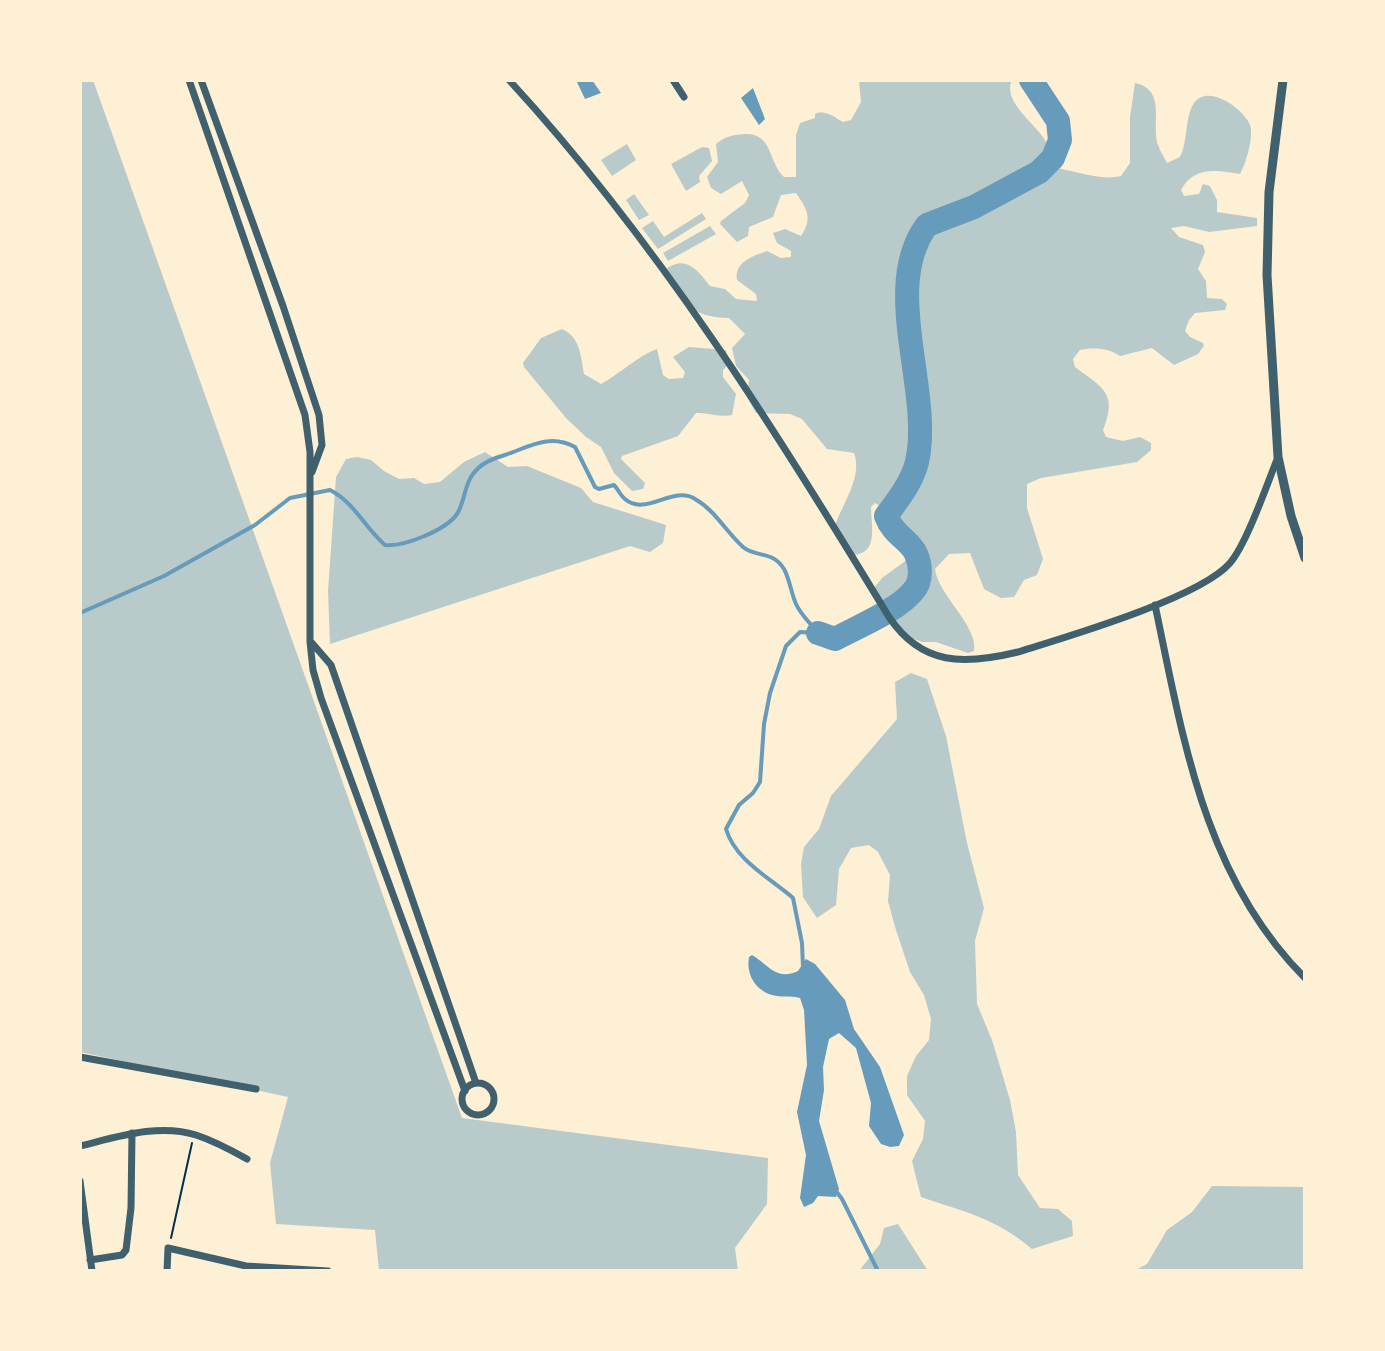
<!DOCTYPE html>
<html>
<head>
<meta charset="utf-8">
<style>
	body { margin:0 }
	#map { position:relative; width:1385px; height:1351px; overflow:hidden; background:#fdf0d5; font-family:Barlow,sans-serif }
	canvas { display:block }
	.frame { position:absolute; inset:0; border:82px solid #fdf0d5; pointer-events:none }
</style>
</head>
<body>
<div id="map">
<canvas width="1385" height="1351"></canvas>
<div class="frame"></div>
</div>
<script>
const g = document.querySelector('canvas').getContext('2d');
g.lineJoin = 'round';
function fill(path, color) {
  g.fillStyle = color;
  g.fill(path, 'evenodd');
}
function trace(path, color, width, dash) {
  g.strokeStyle = color;
  g.lineWidth = width;
  g.lineCap = dash ? 'butt' : 'round';
  g.setLineDash(dash || []);
  g.stroke(path);
}
fill(new Path2D(`
	M80 80H93L462 1118 768 1158 767 1204 735 1248 738 1271H379L375 1230 276 1224 270 1163 288 1097 80 1052Z
	M859 80H1012C1001 103 1040 126 1047 144 1051 153 1049 159 1055 168 1077 171 1100 181 1121 176L1130 163V117L1135 83C1167 90 1151 123 1158 145 1160 151 1164 157 1167 163L1180 157C1188 142 1185 115 1194 103 1208 83 1244 109 1250 125 1254 137 1246 163 1240 174 1217 170 1194 166 1181 190L1184 196 1199 194 1203 184 1210 186 1217 200V212L1257 218V226L1209 232 1184 226 1171 228 1179 237 1203 245 1205 252 1198 269 1206 281 1207 298 1222 299 1227 304 1225 310 1195 313 1189 320 1185 331 1190 337 1203 343 1204 346 1198 354 1174 365 1152 348 1120 356C1109 348 1093 347 1080 350L1073 359 1075 367C1103 388 1118 393 1103 430L1106 437 1123 441 1140 437 1151 443V450L1137 462 1041 478 1027 484V508L1043 559 1037 575 1024 580 1014 597 1001 598 984 589 970 553 949 554 935 569C938 595 979 627 974 651L968 653 936 642H922L901 634 874 588 882 578 908 559C910 542 891 512 875 503L871 507C871 525 879 553 854 555L835 526C842 504 863 477 854 453L827 449 802 419 790 414 756 413 747 397 749 380 736 366 732 348 745 334 729 318C687 317 687 301 665 270 686 254 697 270 710 286L725 289 736 299 757 301 756 294 737 280C734 262 753 256 767 251L781 258 791 257V251L777 243 773 233 785 229 801 236C813 218 807 209 796 193L781 195 773 217 749 227 748 236 737 242 720 224 721 221 745 203 749 195 742 181 721 194 711 188 707 177 718 162 716 144C726 136 732 135 745 134 773 133 768 162 784 177H796V135L800 123 815 118V114C825 109 834 117 843 122L851 120 861 102Z
	M627 144 636 160 612 176 601 160Z
	M702 147 709 148 712 161 699 176 700 182 686 191 671 164Z
	M634 194 649 215 639 220 626 200Z
	M702 213 706 219 658 249 642 228 653 221 664 237Z
	M710 226 716 234 668 261 663 253Z
	M562 329C580 337 581 356 584 374L601 384C621 373 636 357 657 349L663 375 669 379 683 378 685 372 673 357 689 347 726 350 729 364 723 370V377L736 394 732 415C720 418 709 412 696 413L678 436 622 456 621 459 645 483 643 489 632 491 614 473 601 447 586 437 566 418 524 367 523 363 541 338Z
	M485 452 508 467 527 466 581 488 593 502 666 525 663 543 650 552 630 546 330 644 328 591 336 477 346 459 357 457 371 460 384 471 399 479 414 478 424 484 440 482 464 462Z
	M911 673 927 679 946 736 967 843 984 908 975 941 977 1004 992 1040 1010 1100 1016 1132 1018 1175 1040 1208 1058 1209 1072 1221 1073 1236 1032 1249C996 1218 964 1212 921 1197L912 1161 923 1139 925 1121 907 1095V1076L916 1056 929 1040 931 1019 924 995 910 972 895 927 888 901 890 875 878 852 869 845 851 848 839 869 836 905 817 918 803 897 801 864 804 847 819 829 831 796 897 719 895 682Z
	M1212 1186 1305 1187V1271H1134L1147 1264 1167 1230 1192 1212Z
	M898 1224 928 1271H859L880 1244 884 1228Z`), '#b9caca');
fill(new Path2D(`
	M576 80H592L601 93 585 99Z
	M753 88 765 119 759 125 741 98Z
	M752 955C769 965 776 981 798 971L806 959 815 964 845 1000 854 1029 880 1067 904 1135 899 1146 890 1147 881 1144 869 1126 871 1103 856 1048 839 1033 829 1039 823 1067 824 1090 819 1121 839 1189 836 1197 818 1196 813 1203 804 1207 800 1198 806 1155 797 1112 807 1065 804 1010 800 998C791 995 781 998 772 995 755 990 746 974 749 957Z`), '#669bbc');
trace(new Path2D(`
	M80 613 164 576 255 525 290 498 330 490C355 503 364 527 385 545 404 547 446 530 457 514 465 502 464 485 473 474 481 463 492 459 505 455 529 447 549 433 575 447L595 487 599 489 614 485C618 489 620 495 625 499 645 517 673 485 695 499 715 510 726 532 743 547 756 558 772 550 784 569 790 580 791 593 796 604 801 615 811 624 818 633
	M803 967 802 943 793 898C770 878 735 860 726 829L739 805 753 793 760 782 764 724 770 693 786 646 800 632 818 633
	M836 1191 842 1199 878 1271`), '#669bbc', 4);
trace(new Path2D(`
	M818 633 835 639C857 627 899 610 914 590 922 581 921 565 916 554 910 540 893 535 886 516 898 500 912 482 917 462 933 391 880 288 927 225L974 207 1039 172 1053 158 1060 140 1058 121 1031 80`), '#669bbc', 24);
trace(new Path2D(`
	M171 1238 192 1143`), '#003049', 2);
trace(new Path2D(`
	M189 80 305 415 310 452V642L313 670 321 698 465 1091
	M201 80 283 306 319 415 322 445 312 472
	M509 80C658 242 775 429 889 617 922 666 964 665 1018 652 1066 637 1200 598 1230 563 1247 543 1267 484 1278 457
	M673 80 684 97
	M1155 605C1183 738 1204 877 1305 978
	M312 643 331 665 476 1083
	M80 1057 256 1089
	M462 1099a16 16 0 1 1 32 0a16 16 0 1 1-32 0Z
	M80 1146C117 1137 159 1123 196 1135 214 1141 231 1150 247 1159
	M80 1181 92 1271
	M90 1260 122 1255 126 1250 131 1208 132 1133
	M167 1271 168 1248 246 1266 328 1271`), '#3f606c', 7);
trace(new Path2D(`
	M1283 80 1269 192 1267 275 1278 457 1291 516 1305 558`), '#3f606c', 9);
</script>
</body>
</html>
